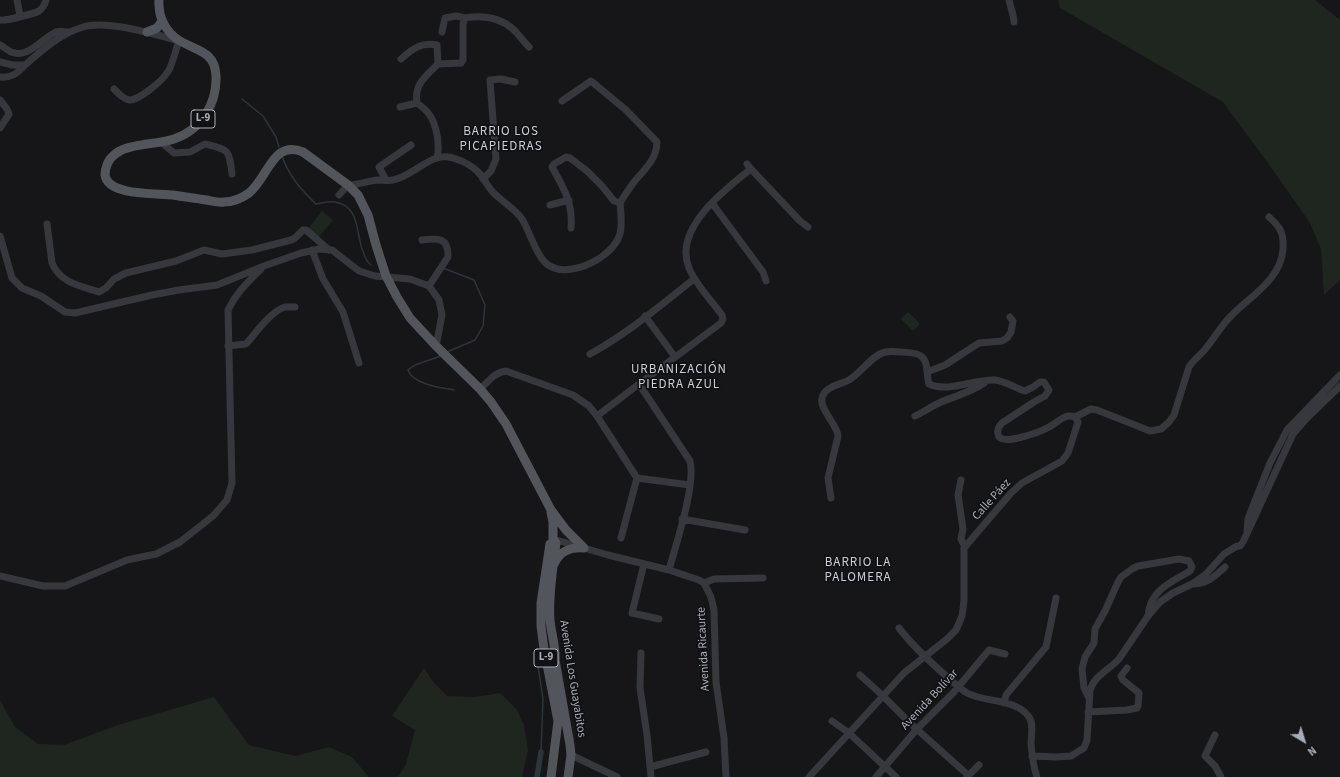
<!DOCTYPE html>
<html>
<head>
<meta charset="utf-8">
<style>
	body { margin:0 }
	#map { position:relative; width:1340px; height:777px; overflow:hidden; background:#161618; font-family:"Source Sans 3",sans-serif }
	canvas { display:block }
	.north { position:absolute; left:1284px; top:721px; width:40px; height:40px; -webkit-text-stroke:3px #111113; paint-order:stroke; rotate:142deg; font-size:11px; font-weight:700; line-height:16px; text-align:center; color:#a8adb8 }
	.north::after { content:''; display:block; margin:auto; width:14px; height:18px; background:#a8adb8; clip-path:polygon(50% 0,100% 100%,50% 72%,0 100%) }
</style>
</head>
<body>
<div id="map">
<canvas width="1340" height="777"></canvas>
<div class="north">N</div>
</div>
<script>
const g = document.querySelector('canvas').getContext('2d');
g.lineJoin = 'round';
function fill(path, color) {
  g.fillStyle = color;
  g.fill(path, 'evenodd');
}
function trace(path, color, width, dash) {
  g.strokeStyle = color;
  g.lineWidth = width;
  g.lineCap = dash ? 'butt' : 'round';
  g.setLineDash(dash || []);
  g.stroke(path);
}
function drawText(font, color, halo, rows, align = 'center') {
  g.font = font + ' "Source Sans 3",sans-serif';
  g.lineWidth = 3.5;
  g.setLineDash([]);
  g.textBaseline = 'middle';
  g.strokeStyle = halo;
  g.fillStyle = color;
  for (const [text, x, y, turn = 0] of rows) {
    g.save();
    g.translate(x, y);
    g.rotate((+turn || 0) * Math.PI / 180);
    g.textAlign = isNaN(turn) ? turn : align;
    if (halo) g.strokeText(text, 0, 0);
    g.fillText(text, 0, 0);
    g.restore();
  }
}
fill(new Path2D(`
	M1058 0H1315L1340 20V280L1324 295 1321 249 1310 223 1270 166 1223 102 1060 8Z
	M322 211 333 220 317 239 307 230Z
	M908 312 920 324 913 331 901 319Z
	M424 668 434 683 447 696 475 697 500 693 517 710 524 725 528 750 522 777H398L406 764 415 730 392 716Z
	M214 697 249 745 295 756 329 747 352 757 369 777H0V700L15 727 38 744 64 745 118 725Z`), '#1e261f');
trace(new Path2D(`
	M242 99 263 116 276 137 279 147
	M282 156C288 175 302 191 316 204 322 203 329 201 335 202 359 206 356 230 362 249 365 255 365 261 371 265
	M443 268 474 280 485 305 483 326 475 340 447 352
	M440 356C430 361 416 362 408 370 412 384 442 388 454 390
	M537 660 543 699 541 752`), '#2c353c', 1.5);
trace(new Path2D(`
	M537 777 541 752`), '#2c353c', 5.5);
trace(new Path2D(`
	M17 0 20 16
	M1009 0 1013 15 1014 22
	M0 20C6 21 33 14 39 11 43 8 45 4 46 0
	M442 32 445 18 456 16 465 18
	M0 45C4 47 7 50 11 52 29 59 42 38 56 32 60 31 65 32 69 32
	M401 59C412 49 421 42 437 45L438 64C426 76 414 84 417 103 421 106 426 110 429 114 437 125 440 146 437 158
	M0 62 12 65H25C42 50 60 34 83 27 107 20 155 34 179 41 176 48 172 68 167 73 162 81 138 101 129 100 123 99 118 93 114 89
	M438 64 461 63 463 60V24L465 18C483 15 501 18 514 30 519 35 524 42 529 47
	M0 77C11 78 17 74 25 65
	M0 100 7 109 9 114 0 128
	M562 101 591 81 626 110 657 142C657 159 644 170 634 182 629 189 624 196 620 203
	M400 107 417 103
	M161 142 174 153 190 152 205 144C229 150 229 149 232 174
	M751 169 800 221 808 227
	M483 179 491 171 496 159 490 80 501 79 515 82
	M386 180 379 167 411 145
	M339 195 348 185C358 185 367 181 378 180 383 180 388 181 393 180 415 176 432 149 456 159 462 161 472 166 477 171 483 176 486 184 491 190 500 201 514 207 522 219 536 242 537 275 572 269 581 268 592 263 600 258 623 242 623 230 620 203L614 201 602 186 587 171 570 158 566 157 554 164 552 167C564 189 573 202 571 228
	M712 203 763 272 766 281
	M550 205 569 200
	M47 224 52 263C60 283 81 286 99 292L106 288 114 279 126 273 176 261 204 250 222 254 252 250 291 240 295 238 303 230H306L329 250
	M0 236 12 278 22 288 41 296 65 312 75 313 152 295 179 290 217 285 264 266 301 253 320 249 332 250 359 271 375 276 410 279 429 286 439 300 442 315 436 346
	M422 240C437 238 449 237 448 257L429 286
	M312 250 323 279 343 312 359 363
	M645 316 675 357
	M228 346 246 344C255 334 271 311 285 307 288 307 292 307 295 307
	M590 354C626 335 662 304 694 279
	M927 372 945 365 979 343 1002 341 1007 338 1011 332 1013 321 1010 317
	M639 384 721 323 723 319 722 315C711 300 696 285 689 268 673 229 724 190 751 169L747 164
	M480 389C488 382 495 372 506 371L573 395 589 406 597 416 637 478 621 538
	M597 416 639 384 690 461C696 485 676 544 669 570
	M915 416C924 412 932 406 941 402 956 396 971 392 984 383
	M1075 417 1091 409 1097 410 1150 431 1161 429 1169 422 1174 415 1189 367C1194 359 1202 354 1207 347 1215 337 1221 326 1230 317 1250 296 1281 280 1283 249 1284 232 1280 227 1269 217
	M637 478 690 485
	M961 480 958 495 963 529 961 539 965 547
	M682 519 745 530
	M1247 532 1248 519 1251 511 1270 463 1287 430 1340 375
	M553 539 608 555 669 570 699 580 704 583 711 597 714 610 716 682 724 738 726 777
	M644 564 632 613 659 619
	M0 576 43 586H65L127 560 156 554 180 542 213 516 227 500 232 483 228 310C236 293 248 282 261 269
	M704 583 714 579 763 578
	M1193 584C1208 584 1215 576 1225 567
	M899 628C912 645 928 660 944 674 951 680 959 688 967 693 986 703 1016 698 1029 717 1034 724 1031 736 1031 744 1032 755 1033 766 1037 777
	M641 653 640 688 647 735 651 777
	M860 675 883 696 911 724 968 775
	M1089 698 1084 688 1082 669 1085 657 1094 643 1095 629 1105 611 1118 582 1121 577 1132 569 1138 566 1179 559 1189 561 1192 567 1190 571C1170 583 1150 590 1148 616
	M1004 703 1006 695 1046 647 1056 598
	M1088 712 1127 710 1137 708 1138 706 1139 693 1123 680 1121 676 1127 668
	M832 721 849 733 896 777
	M1215 735 1205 756 1215 766 1221 777
	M571 755 617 777
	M1032 756 1056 757 1071 756 1084 748 1087 740 1090 690C1095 675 1109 670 1119 659L1148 616 1160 602 1173 593 1192 584 1206 574 1224 554 1237 546H1240L1243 542 1293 434 1307 418 1340 386
	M650 767 706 752
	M809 777 904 673 947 639 956 630 962 616 964 601V548L1011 493 1022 483 1062 461 1068 453 1078 422 1075 417C1071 416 1069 415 1065 417 1060 419 1055 424 1049 427 1042 431 999 448 998 434 997 430 999 426 1002 423L1034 402 1045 396 1049 390 1044 382H1040L1033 387 1025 391C1015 388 1005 381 995 380 974 379 948 393 929 384 926 375 929 362 921 356 917 352 890 351 885 352 872 355 861 373 849 380 840 385 825 386 822 398 819 409 837 424 838 436L828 478 831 498
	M876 777 917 729 954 692 989 650 1005 654
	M967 777 979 765`), '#37383d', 7);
trace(new Path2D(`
	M159 0C158 16 165 32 180 41 197 51 215 51 216 76 217 104 201 130 174 139 165 142 156 143 147 144 136 146 122 147 113 156 108 160 105 168 105 175 108 196 156 193 173 195 184 197 195 198 206 200 212 201 218 203 224 202 232 202 242 198 249 193 268 178 273 139 303 152L348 185 358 195 368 215 376 245 386 276 397 297 410 318 436 346 480 389 491 402 506 424 551 510 566 530 584 548
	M147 32 157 28 162 21
	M551 512 553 522V539L556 543C553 568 548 595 550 620 551 633 556 646 555 660L570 745 571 755 568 777
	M550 544 541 603V626L544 649 558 721 551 777
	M554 564C560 551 570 547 584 548`), '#53555c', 9);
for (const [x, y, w] of [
	[203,119,24],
	[546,658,24]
]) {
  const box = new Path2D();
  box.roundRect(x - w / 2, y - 9, w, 18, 3);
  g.fillStyle = '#111113';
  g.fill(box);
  trace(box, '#a8adb8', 1);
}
drawText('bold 11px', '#a8adb8', null, [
	["L-9",203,119],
	["L-9",546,658]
]);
drawText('12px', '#a8adb8', '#111113', [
	["Calle Páez",992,500,-48],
	["Avenida Ricaurte",704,649,-93],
	["Avenida Los Guayabitos",572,679,81],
	["Avenida Bolívar",930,700,-47]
]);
g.letterSpacing = '1px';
drawText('13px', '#c9ccd4', '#111113', [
	["BARRIO LOS",501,132],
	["PICAPIEDRAS",501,147],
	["URBANIZACIÓN",679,370],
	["PIEDRA AZUL",679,385],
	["BARRIO LA",858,563],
	["PALOMERA",858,578]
]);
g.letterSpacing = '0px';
</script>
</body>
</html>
